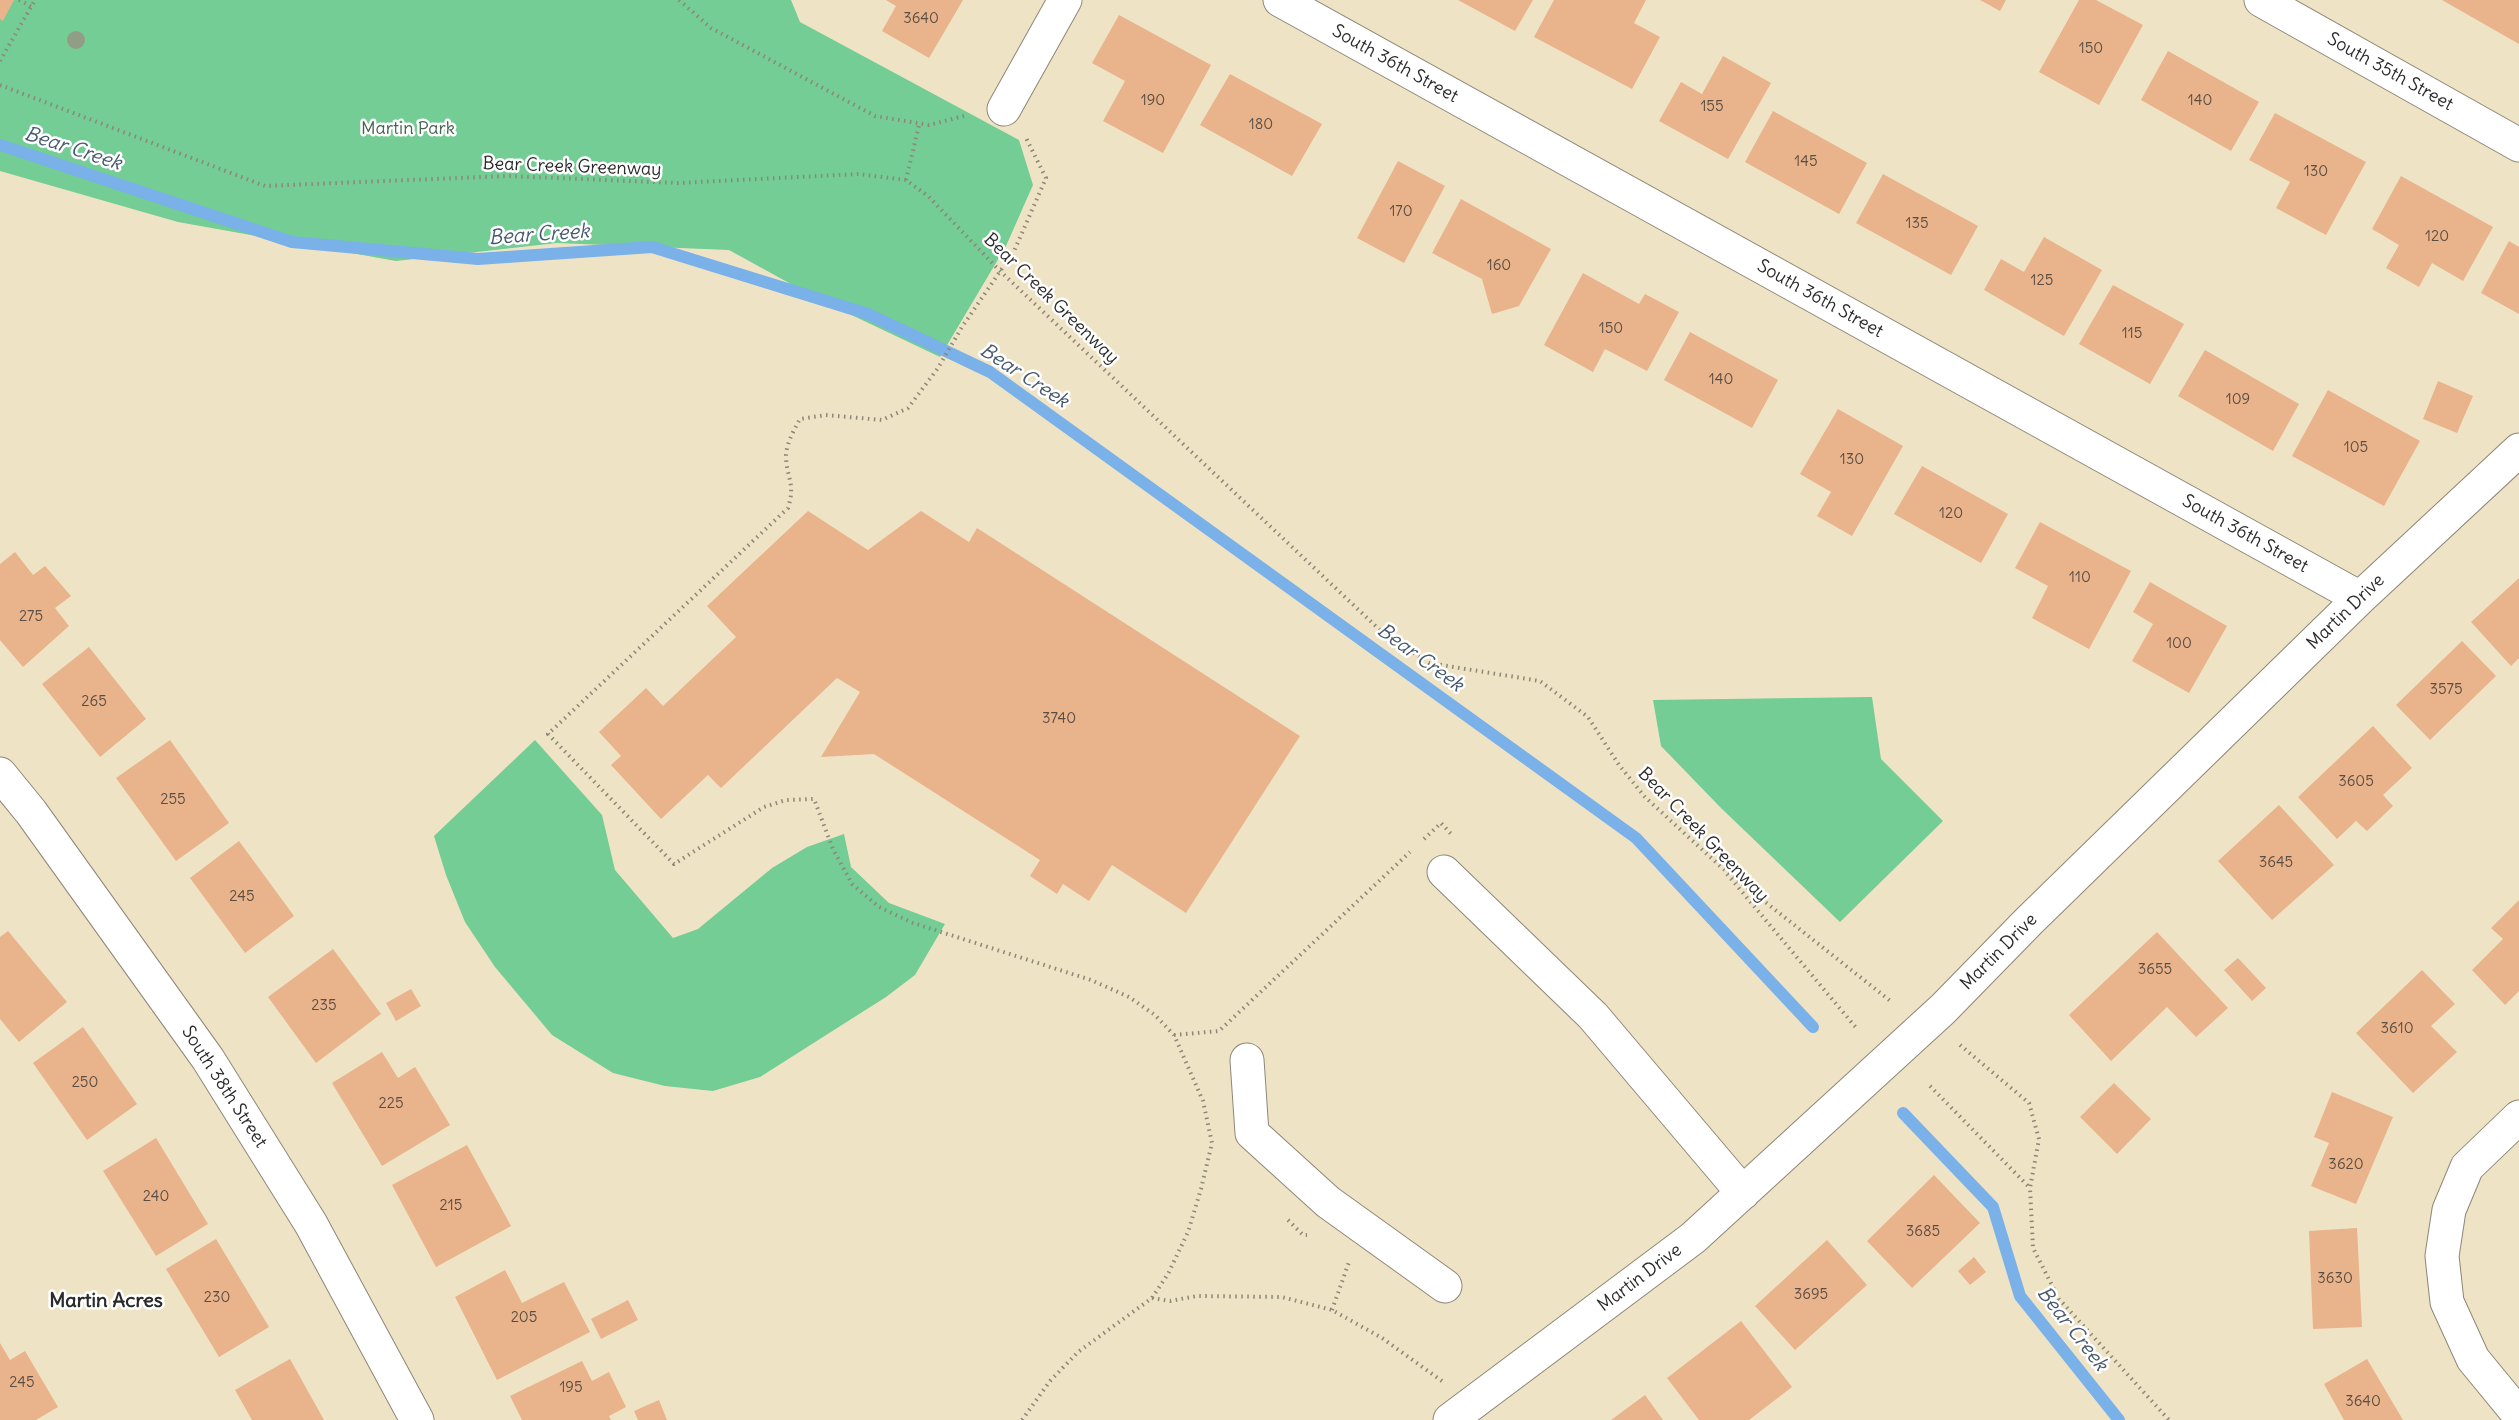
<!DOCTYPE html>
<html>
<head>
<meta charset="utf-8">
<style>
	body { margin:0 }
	canvas { display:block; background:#efe3c5 }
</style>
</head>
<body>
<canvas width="2519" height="1420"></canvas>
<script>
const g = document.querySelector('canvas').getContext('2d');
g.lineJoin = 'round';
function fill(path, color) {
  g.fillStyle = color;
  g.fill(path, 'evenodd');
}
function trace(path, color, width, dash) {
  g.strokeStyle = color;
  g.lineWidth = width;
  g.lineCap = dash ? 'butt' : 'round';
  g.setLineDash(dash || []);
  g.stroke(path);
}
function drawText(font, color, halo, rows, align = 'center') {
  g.font = font + ' Delius,sans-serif';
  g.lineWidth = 5;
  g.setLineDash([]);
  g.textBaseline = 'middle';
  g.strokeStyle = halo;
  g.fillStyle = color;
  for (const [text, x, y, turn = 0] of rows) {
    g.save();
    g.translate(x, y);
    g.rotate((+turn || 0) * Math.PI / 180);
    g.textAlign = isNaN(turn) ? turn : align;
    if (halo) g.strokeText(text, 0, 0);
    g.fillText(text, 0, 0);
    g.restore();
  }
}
fill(new Path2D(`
	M0 0H791L800 22 1019 140 1033 185 1006 246 940 357 820 300 729 250 557 243 396 261 178 222 0 171Z
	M1872 697 1881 759 1943 821 1840 922 1721 808 1661 746 1653 700Z
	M535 740 602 815 615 870 673 938 698 929 772 868 807 847 844 834 851 867 889 903 945 924 915 975 886 997 760 1077 713 1091 665 1086 613 1073 552 1035 495 967 465 922 446 875 434 836Z`), '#73cd95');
trace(new Path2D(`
	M0 145 292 242 478 259 652 247 868 314 990 372 1636 838 1813 1027
	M1903 1113 1993 1207 2020 1296 2119 1420`), '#7ab1e9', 12);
fill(new Path2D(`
	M0 0H14L3 21 0 19Z
	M886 0H963L929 58 882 31 896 6Z
	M1458 0H1533L1515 31Z
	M1554 0H1646L1634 23 1660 37 1632 89 1534 37Z
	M1980 0H2006L2000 11Z
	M2079 0H2096L2143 25 2099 105 2039 72Z
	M2442 0H2519V44Z
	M1119 15 1211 65 1163 153 1103 121 1125 81 1092 63Z
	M2168 51 2259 102 2231 151 2141 100Z
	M1723 56 1771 83 1728 159 1659 121 1681 82 1702 94Z
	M1230 74 1322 124 1292 176 1200 125Z
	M1773 111 1867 163 1839 214 1745 162Z
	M2275 113 2366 162 2326 235 2276 208 2290 182 2249 160Z
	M1398 161 1445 186 1404 263 1357 238Z
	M1883 174 1978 226 1951 275 1856 223Z
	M2401 176 2493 227 2463 281 2432 263 2419 287 2386 268 2399 245 2372 229Z
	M1461 199 1551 249 1519 306 1492 314 1482 279 1432 253Z
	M2044 237 2102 270 2064 336 1984 290 2001 259 2024 272Z
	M2509 241 2519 247V314L2481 293Z
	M1583 273 1639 304 1645 294 1679 312 1647 371 1605 349 1593 372 1544 345Z
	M2113 285 2184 324 2150 384 2079 344Z
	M1690 332 1778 380 1752 428 1664 380Z
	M2205 350 2299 404 2273 451 2178 396Z
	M2438 381 2473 396 2457 433 2423 419Z
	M2328 390 2420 441 2384 506 2292 456Z
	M1838 409 1903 446 1852 536 1817 516 1831 492 1800 474Z
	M1922 466 2008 514 1981 563 1894 514Z
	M808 511 868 550 921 511 969 542 977 528 1300 736 1186 913 1112 865 1089 901 1063 884 1057 894 1030 876 1040 860 874 754 821 757 860 692 837 678 721 788 708 775 661 819 611 765 621 756 599 732 646 688 663 706 736 637 707 606Z
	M2040 522 2131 571 2089 649 2032 618 2048 586 2015 568Z
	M15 552 33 575 45 566 71 596 55 608 69 626 23 667 0 640V564Z
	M2519 578V658L2511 666 2471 622Z
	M2150 582 2227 626 2189 693 2132 661 2153 624 2133 612Z
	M2462 641 2496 676 2430 740 2396 705Z
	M89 647 146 719 100 757 42 684Z
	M2373 726 2412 768 2383 795 2393 806 2367 831 2356 821 2337 839 2298 797Z
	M170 740 229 823 176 861 116 778Z
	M2279 805 2334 865 2272 920 2218 861Z
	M239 841 294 916 245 953 190 878Z
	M2519 900V991L2505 1005 2472 970 2503 939 2491 928Z
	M8 931 67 1002 19 1042 0 1019V937Z
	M2157 932 2228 1008 2196 1037 2167 1007 2111 1061 2069 1015Z
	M333 949 381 1014 316 1063 268 997Z
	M2238 958 2266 988 2252 1001 2224 970Z
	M2422 970 2455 1004 2431 1026 2457 1052 2413 1093 2356 1033Z
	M411 989 421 1006 396 1021 386 1003Z
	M83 1027 137 1104 87 1140 33 1063Z
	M382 1052 398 1078 415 1067 450 1125 382 1166 332 1083Z
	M2114 1083 2151 1119 2117 1154 2080 1117Z
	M2332 1092 2393 1117 2356 1204 2311 1186 2329 1143 2314 1137Z
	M156 1138 208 1224 156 1256 103 1171Z
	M467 1145 511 1226 436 1267 392 1185Z
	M1934 1175 1980 1223 1912 1288 1867 1241Z
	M2357 1228 2362 1327 2313 1329 2309 1231Z
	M216 1239 269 1327 219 1357 166 1269Z
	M1827 1240 1867 1285 1795 1350 1755 1306Z
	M1974 1257 1986 1272 1970 1285 1958 1271Z
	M505 1270 522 1303 564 1282 590 1332 497 1380 455 1297Z
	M628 1300 638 1320 601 1339 591 1319Z
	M1741 1321 1792 1387 1749 1420H1699L1667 1378Z
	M0 1343 10 1360 25 1351 58 1407 36 1420H0Z
	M290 1359 324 1420H252L235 1390Z
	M2367 1359 2403 1420H2344L2324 1384Z
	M582 1361 592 1381 609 1372 626 1407 609 1416 611 1420H522L510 1396Z
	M1645 1395 1663 1420H1611Z
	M659 1400 667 1420H638L634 1411Z`), '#e9b38b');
const minor = new Path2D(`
	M1280 0 2360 598
	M2261 0 2519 145
	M1004 109 1065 0
	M0 774 31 812 208 1059 311 1224 417 1420
	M1444 872 1593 1016 1743 1193
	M1247 1060 1252 1133 1328 1202 1445 1286
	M2519 1117 2467 1167 2449 1210 2442 1256 2447 1302 2473 1359 2519 1415
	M1450 1420 1693 1238 1943 1009 2029 921 2360 598 2519 450`);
trace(minor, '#8d8778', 35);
trace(new Path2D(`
	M19 0 32 7
	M679 0 711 28 875 116 929 125 968 115
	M0 61 35 0
	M0 85 265 186 507 176 678 183 859 174 906 180 928 196 999 270 1382 632 1429 663 1540 681 1588 717 1619 765 1645 797 1721 867 1893 1003
	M906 180 919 125
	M1424 839 1441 823 1453 836
	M1727 874 1858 1030
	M1174 1035 1219 1031 1410 852
	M1960 1045 2029 1103 2039 1139 2030 1188 2033 1248 2059 1299 2169 1420
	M1930 1086 2030 1188
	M1288 1220 1303 1235H1307
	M1152 1298 1170 1301 1197 1296 1282 1297 1332 1310 1382 1338 1442 1381
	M1332 1310 1349 1262
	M1022 1420 1050 1381 1078 1352 1152 1298 1168 1274 1188 1232 1201 1189 1212 1143 1203 1101 1174 1035 1155 1015 1129 997 1091 980 913 923 879 907 852 884 833 849 814 799 786 800 764 807 674 864 548 734 788 508C796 482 786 478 786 455 787 442 794 430 800 419L826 415 882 420 908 408 938 368 962 327 1014 251 1046 178 1026 138`), '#8d8778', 4, [1.5, 4.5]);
trace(minor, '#fff', 33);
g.fillStyle = '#919d85';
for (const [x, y] of [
	[76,40]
]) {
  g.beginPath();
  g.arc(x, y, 9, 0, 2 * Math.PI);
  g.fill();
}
drawText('15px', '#5a4d43', null, [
	["3640",921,19],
	["150",2091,49],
	["190",1153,101],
	["140",2200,101],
	["155",1712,107],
	["180",1261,125],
	["145",1806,162],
	["130",2316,172],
	["170",1401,212],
	["135",1917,224],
	["120",2437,237],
	["160",1499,266],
	["125",2042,281],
	["150",1611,329],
	["115",2132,334],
	["140",1721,380],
	["109",2238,400],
	["105",2356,448],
	["130",1852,460],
	["120",1951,514],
	["110",2080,578],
	["275",31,617],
	["100",2179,644],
	["3575",2446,690],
	["265",94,702],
	["3740",1059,719],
	["3605",2356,782],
	["255",173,800],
	["3645",2276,863],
	["245",242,897],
	["3655",2155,970],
	["235",324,1006],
	["3610",2397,1029],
	["250",85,1083],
	["225",391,1104],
	["3620",2346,1165],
	["240",156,1197],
	["215",451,1206],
	["3685",1923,1232],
	["3630",2335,1279],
	["3695",1811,1295],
	["230",217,1298],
	["205",524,1318],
	["245",22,1383],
	["195",571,1388],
	["3640",2363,1402]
]);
drawText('18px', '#2b2b2b', '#fff', [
	["South 36th Street",1395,64,29],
	["South 35th Street",2390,72,29],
	["Bear Creek Greenway",572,167,2],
	["Bear Creek Greenway",1051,299,44],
	["South 36th Street",1820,299,29],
	["South 36th Street",2245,534,29],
	["Martin Drive",2346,612,-44],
	["Bear Creek Greenway",1703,835,46],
	["Martin Drive",1999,952,-45],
	["South 38th Street",224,1087,57],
	["Martin Drive",1640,1278,-37]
]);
drawText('18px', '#446450', '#fff', [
	["Martin Park",408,129]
]);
drawText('italic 20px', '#475a6e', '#fff', [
	["Bear Creek",73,149,18],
	["Bear Creek",539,235,-4],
	["Bear Creek",1024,376,33],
	["Bear Creek",1420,658,36],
	["Bear Creek",2072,1329,52]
]);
drawText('bold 20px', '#2b2b2b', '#fff', [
	["Martin Acres",106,1301]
]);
</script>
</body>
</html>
